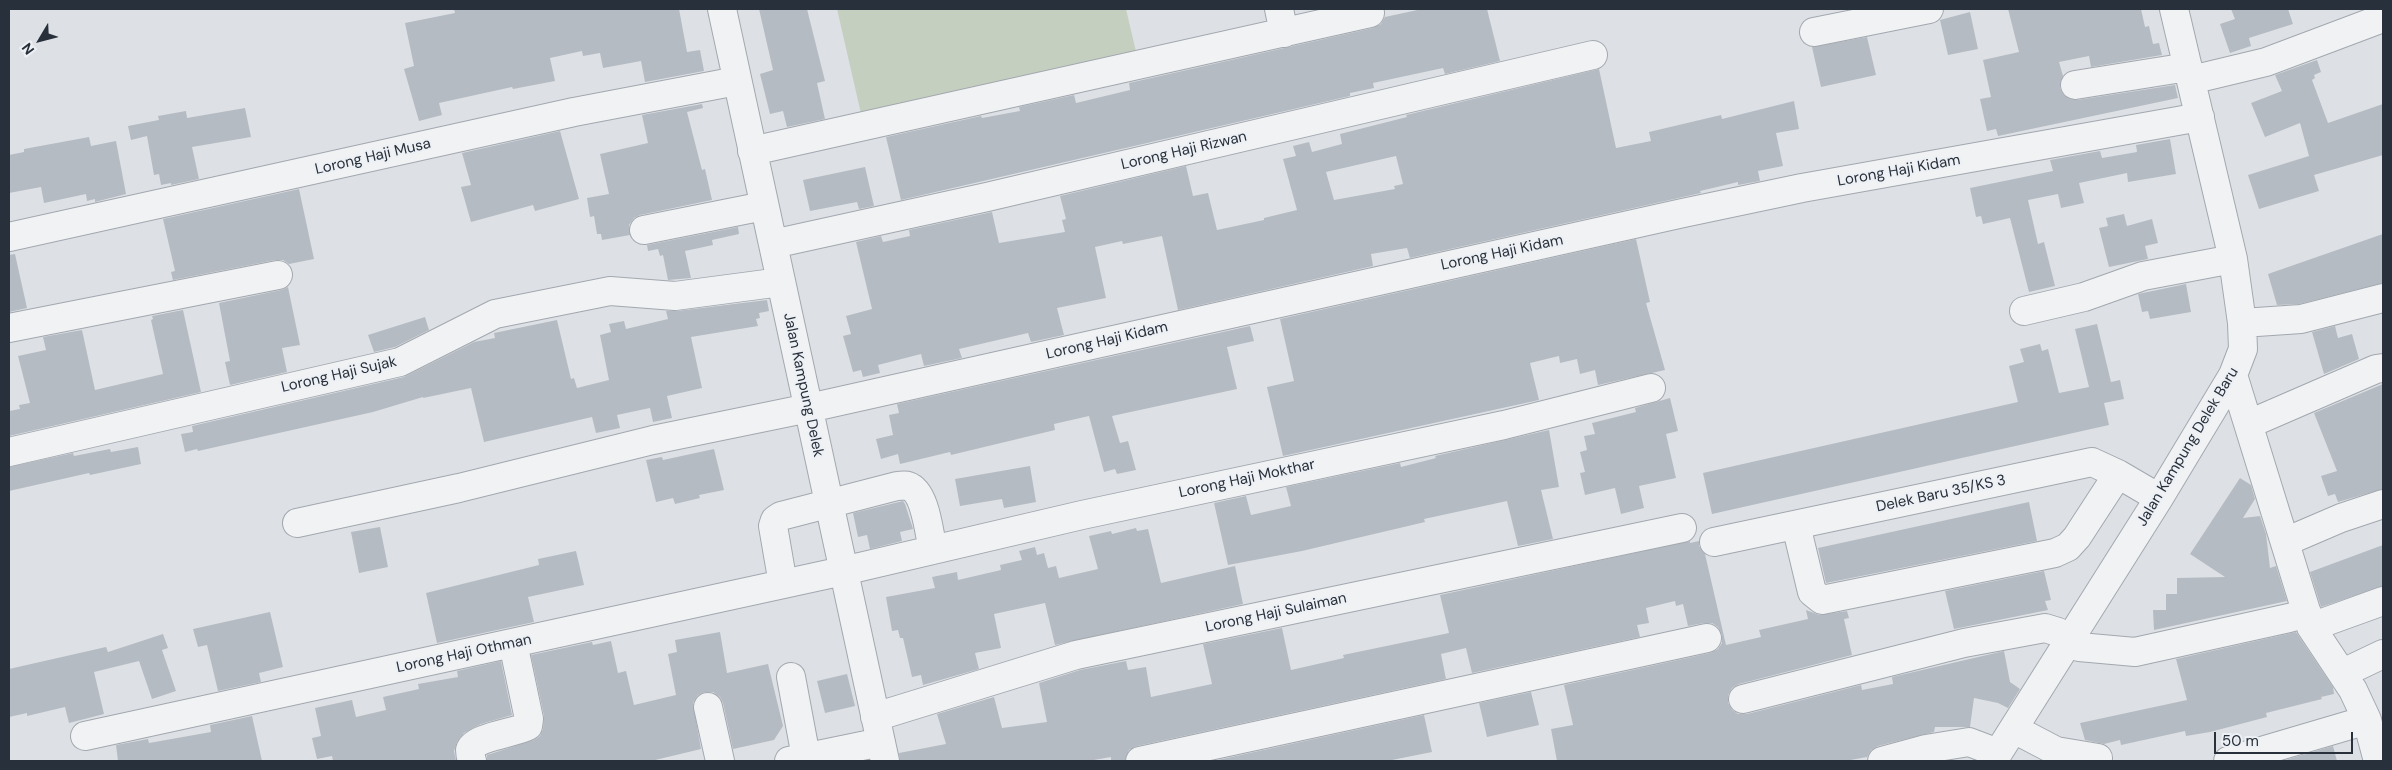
<!DOCTYPE html>
<html>
<head>
<meta charset="utf-8">
<style>
	body { margin:0 }
	#map { position:relative; width:2392px; height:770px; overflow:hidden; background:#dde1e6; font-family:"DM Sans",sans-serif }
	canvas { display:block }
	.frame { position:absolute; inset:0; border:10px solid #28303b; pointer-events:none }
	.north { position:absolute; left:15px; top:15px; width:50px; height:50px; -webkit-text-stroke:4px #edf0f4; paint-order:stroke; rotate:233deg; font-size:14px; font-weight:700; line-height:20px; text-align:center; color:#28303b }
	.north::after { content:''; display:block; margin:auto; width:18px; height:22px; background:#28303b; clip-path:polygon(50% 0,100% 100%,50% 72%,0 100%) }
	.scale { position:absolute; left:2214px; top:732px; width:139px; height:22px; box-sizing:border-box; border:2px solid #28303b; border-top:0; padding-left:6px; font-size:15px; line-height:18px; white-space:nowrap; color:#28303b; -webkit-text-stroke:4px #edf0f4; paint-order:stroke }
</style>
</head>
<body>
<div id="map">
<canvas width="2392" height="770"></canvas>
<div class="frame"></div>
<div class="north">N</div>
<div class="scale">50 m</div>
</div>
<script>
const g = document.querySelector('canvas').getContext('2d');
g.lineJoin = 'round';
function fill(path, color) {
  g.fillStyle = color;
  g.fill(path, 'evenodd');
}
function trace(path, color, width, dash) {
  g.strokeStyle = color;
  g.lineWidth = width;
  g.lineCap = dash ? 'butt' : 'round';
  g.setLineDash(dash || []);
  g.stroke(path);
}
function drawText(font, color, halo, rows, align = 'center') {
  g.font = font + ' "DM Sans",sans-serif';
  g.lineWidth = 4;
  g.setLineDash([]);
  g.textBaseline = 'middle';
  g.strokeStyle = halo;
  g.fillStyle = color;
  for (const [text, x, y, turn = 0] of rows) {
    g.save();
    g.translate(x, y);
    g.rotate((+turn || 0) * Math.PI / 180);
    g.textAlign = isNaN(turn) ? turn : align;
    if (halo) g.strokeText(text, 0, 0);
    g.fillText(text, 0, 0);
    g.restore();
  }
}
fill(new Path2D(`
	M837 9H1126L1137 56 862 118Z`), '#c4cfbf');
fill(new Path2D(`
	M454 9H679L687 52 700 50 704 71 645 82 641 61 603 68 600 53 583 56 582 51 550 58 555 81 513 89 512 87 439 103 442 115 419 121 404 69 414 66 405 23 455 13Z
	M759 9H807L825 81 817 83 825 119 787 127 783 111 770 114 760 74 773 70Z
	M1422 9H1487L1500 61 1445 74 1443 68 1373 83 1374 88 1350 93V96L901 200 886 137 981 116 982 118 1020 111 1019 107 1074 95 1076 103 1130 90 1129 83 1373 28 1381 24 1385 17Z
	M2008 9H2141L2145 27 2149 26 2153 44 2159 43 2162 55 2091 67 2089 56 2059 62 2063 76 2060 88 2063 94 2069 99 2077 100 2175 85 2178 98 1998 136 1996 129 1987 131 1980 99 1991 97 1983 60 2019 52Z
	M2231 9H2288L2293 24 2249 38 2251 46 2230 53 2220 24 2235 19Z
	M1970 12 1978 49 1948 55 1940 20Z
	M1867 37 1876 75 1821 87 1812 47Z
	M2317 60 2321 72 2314 75 2315 78 2312 80 2328 123 2383 104V155L2314 175 2319 191 2259 209 2248 175 2309 156 2300 123 2265 137 2251 103 2282 91 2275 75Z
	M1599 69 1616 148 1651 141 1649 132 1721 115 1722 119 1794 101 1799 129 1776 133 1783 166 1758 171 1760 181 1738 185V182L1700 191 1701 193 1410 258 1407 248 1371 254 1373 266 1178 310 1162 236 1123 244 1122 241 1095 247 1106 298 1057 308 1064 335 1031 342 1028 333 959 349 962 358 924 366 921 354 878 365 880 373 863 377 861 370 853 372 843 336 851 334 846 316 872 309 856 242 881 236 883 242 910 236 909 230 992 212 999 243 1065 232 1062 220 1066 219 1060 196 1186 166 1193 196 1208 193 1217 230 1264 220V218L1297 210 1283 159 1296 156 1293 146 1309 142 1312 152 1342 144 1340 134 1407 117 1406 115ZM1396 156 1403 184 1394 186 1395 189 1334 200 1326 172Z
	M702 104 703 108 687 112 702 170 705 169 712 200 640 215 634 218 629 225 630 235 602 240 601 234H597L594 216 590 217 587 198 609 194 600 154 648 143 642 115Z
	M245 108 251 137 192 147 199 179 171 185V183L161 185 159 174 154 175 147 136 131 140 128 126 159 120 158 116 186 111 187 118Z
	M560 131 579 199 535 211 533 205 471 222 461 187 471 185 462 153Z
	M89 137 91 146 116 141 126 194 95 202V199L87 201 86 194 44 203 41 187 9 193V155L24 152V149Z
	M2170 139 2176 174 2128 182 2127 173 2079 183 2084 203 2061 208 2058 194 2028 200 2038 244 2044 242 2055 286 2029 292 2010 218 1983 224 1981 216 1976 217 1970 188 2053 171 2050 160 2100 151 2102 158 2137 152 2136 145Z
	M865 167 874 206 859 209 857 202 810 211 803 180Z
	M299 189 314 259 289 264 283 260H275L173 280 171 272 175 271 163 219Z
	M2124 214 2127 226 2152 219 2158 243 2145 246 2148 259 2109 267 2099 228 2108 226 2106 218Z
	M738 227 739 234 712 240 713 245 685 251 691 278 668 280 663 255 660 256 658 249 648 251 647 245Z
	M2383 234V283L2299 304 2277 305 2268 274Z
	M1636 239 1650 302 1646 303 1665 370 1598 385 1595 370 1580 374 1577 359 1560 363 1559 356 1530 363 1539 400 1283 456 1267 387 1294 381 1280 319Z
	M15 254 27 308 9 312V255Z
	M2186 284 2191 312 2150 319 2148 311 2142 312 2138 294Z
	M288 287 300 345 282 348 287 372 230 385 225 362 230 361 219 303 281 290Z
	M767 300 769 311 759 313 760 318 756 319 758 326 691 337 702 388 667 396 672 418 653 422 650 408 617 415 620 428 596 433 592 417 484 442 471 388 423 398V397L373 412 198 451 197 449 185 452 181 434 193 432 192 426 404 377 474 342 495 338 494 333 557 320 571 379 574 378 577 388 609 380 600 335 611 332 609 324 624 321 626 329 668 319 666 311H677Z
	M183 310 201 392 9 436V411L20 409 19 405 30 403 18 356 46 350 43 337 82 330 95 390 163 374 151 320 153 319 152 316Z
	M425 317 429 330 395 347 374 352 368 335Z
	M2097 324 2111 382 2120 380 2124 399 2104 403 2109 425 1712 514 1703 473 2018 402 2009 366 2024 362 2020 349 2040 344 2042 351 2048 349 2059 393 2089 387 2075 329Z
	M1250 326 1254 341 1227 347 1237 389 1112 416 1120 443 1128 441 1136 470 1117 474 1115 469 1104 472 1089 416 1054 424 1055 430 951 455 950 452 900 464 898 454 881 459 876 439 893 435 889 415 899 413 897 404Z
	M2335 326 2338 338 2352 334 2359 359 2324 374 2312 332Z
	M2383 384V489L2338 502 2335 494 2328 496 2321 476 2337 471 2314 413Z
	M1670 398 1678 431 1666 434 1676 478 1639 486 1644 508 1621 514 1615 488 1585 495 1580 473 1585 472 1580 452 1587 450 1584 436 1595 434 1592 423 1636 412 1635 408Z
	M1549 430 1559 487 1541 490 1553 539 1518 546 1507 501 1424 519 1425 522 1302 551 1228 565 1214 503 1246 496 1251 515 1291 506 1286 487 1400 463 1401 467 1436 458 1435 456Z
	M138 447 141 464 90 475 89 473 9 491V467L73 453 74 456 110 449 111 452Z
	M714 449 724 490 699 495 700 498 675 504 673 498 656 502 646 460 662 457 663 460Z
	M1030 466 1036 502 1004 508 1002 499 960 506 955 479Z
	M2240 478 2251 485 2255 499 2243 518 2260 516 2266 534 2270 568 2276 566 2287 601 2154 630 2153 610H2166V594H2177V578L2225 577 2190 554Z
	M899 502 903 501 905 504 913 529 900 532 902 541 870 549 867 535 858 537 853 513Z
	M2029 502 2037 541 1826 583 1818 548Z
	M380 527 388 567 359 573 351 532Z
	M1136 528 1137 531 1148 529 1161 583 1235 566 1243 604 1055 645 1045 603 994 614 1001 648 975 653 979 669 923 685 921 675 912 677 903 638H900L898 630 892 631 886 597 935 588 932 577 957 572 958 580 1001 570 1000 565 1022 560 1019 551 1035 547 1037 555 1044 553 1048 568 1056 566 1059 578 1098 569 1089 536 1111 531 1112 534Z
	M1690 541V543L1699 541V546L1705 554 1726 645 1761 637 1759 630 1808 619 1806 610 1819 615 1847 611 1849 618 1844 619 1852 655 1739 684 1732 688 1728 695V703L1732 710 1738 714H1747L1861 685 1862 690 1893 684 1892 677 2004 651 2010 682 2020 689 2008 708 1998 703 1974 698 1970 727H1935L1934 732 1878 746 1871 750 1867 757 1845 761H1557L1551 729 1573 725 1564 685 1710 653 1718 649 1722 643V635L1718 627 1712 623H1704L1688 626 1683 604 1676 606 1675 601 1646 608 1649 623 1637 625 1640 637 1472 673 1466 648 1441 654 1446 679 1137 746 1129 750 1125 761H1111V757L1088 761H900L899 753 946 744 937 714 994 697 1002 728 1047 722 1039 683 1080 670 1126 661 1128 670 1146 667 1151 697 1212 684 1203 644 1282 628 1291 670 1344 658 1343 655 1449 633 1440 595Z
	M2383 545V586L2321 607 2310 572Z
	M576 551 584 585 528 597 534 622 437 643 426 593 539 565 538 559Z
	M2044 571 2051 600 2045 601 2048 610 1954 629 1945 591Z
	M270 612 283 667 259 673 261 682 218 691 207 645 198 647 193 629Z
	M720 632 727 673 768 664 783 726 774 740 733 749 723 703 720 697 713 692H705L698 695 693 703 701 749 651 761H487V755L534 740 540 736 543 729 544 716 531 655 592 642 593 645 611 641 618 673 626 671 634 705 676 695 668 654 677 652 675 640Z
	M2296 632 2333 687 2334 694 2321 697 2322 699 2266 713 2267 717 2210 732 2186 736 2185 731 2121 745 2120 740 2104 744 2085 740 2080 723 2187 700 2176 659Z
	M163 634 168 648 162 650 176 691 152 699 139 661 94 672 104 714 69 723 65 707 27 716V713L9 717V669L106 647 108 652Z
	M501 661 512 715 481 724 464 733 457 742 454 751 456 761H333L332 756 317 759 312 738 321 736 315 708 352 700 356 717 386 710 383 697 419 689 418 684 458 677 457 671Z
	M847 674 855 706 825 713 817 681Z
	M1531 692 1539 725 1487 737 1479 703Z
	M1424 715 1432 752 1387 761H1213Z
	M252 716 262 761H118L116 745 148 739 149 743 211 732 210 725Z
	M2333 746 2337 761H2282Z`), '#b5bbc2');
const minor = new Path2D(`
	M722 9 885 761
	M1279 9 1284 33
	M1814 32 1929 9
	M2191 80 2266 62 2383 18
	M2075 85 2188 67
	M752 151 1370 13
	M644 230 764 206
	M9 237 574 112 737 81
	M773 244 987 197 1593 55
	M2024 311 2084 297 2143 276 2233 259
	M2242 323 2301 319 2383 298
	M9 328 278 275
	M2233 375 2311 627 2353 690 2367 720 2378 761
	M2249 424 2376 369 2383 368
	M9 452 400 362 495 314 610 291 675 296 781 282
	M297 523 459 488 653 440 809 408 1683 213 1802 188 2200 117
	M1796 525 1812 592 1822 600 2055 553 2068 547 2077 537 2118 474
	M1714 542 2092 462 2118 474 2159 498
	M2285 542 2341 518 2383 504
	M783 584 773 526 775 520 781 516 897 486C900 486 905 485 908 486 926 492 929 534 933 550
	M2311 627 2383 601
	M2343 673 2383 654
	M791 677 806 757
	M1743 699 1964 643 2045 628 2058 632 2079 647 2135 652 2289 618 2307 613
	M708 707 720 761
	M875 717 1076 655 1682 528
	M2014 729 2056 751 2098 758
	M85 736 843 571 1082 515 1504 425 1651 388
	M472 761C471 758 470 753 470 750 474 737 515 733 528 726L529 719 513 643
	M789 761 881 742
	M1140 761 1707 638
	M1882 761 1926 749 1969 742 1998 753
	M1993 761 2159 498 2233 375 2243 349 2242 323 2233 259 2174 9
	M2228 761 2367 720`);
trace(minor, '#a3a8af', 30);
trace(minor, '#f0f2f4', 28);
drawText('15px', '#28303b', '#edf0f4', [
	["Lorong Haji Rizwan",1184,151,-13],
	["Lorong Haji Musa",373,157,-13],
	["Lorong Haji Kidam",1899,171,-10],
	["Lorong Haji Kidam",1502,253,-12],
	["Lorong Haji Kidam",1107,341,-13],
	["Lorong Haji Sujak",339,375,-13],
	["Jalan Kampung Delek",803,385,78],
	["Jalan Kampung Delek Baru",2188,447,-59],
	["Lorong Haji Mokthar",1247,479,-12],
	["Delek Baru 35/KS 3",1941,494,-12],
	["Lorong Haji Sulaiman",1276,613,-12],
	["Lorong Haji Othman",464,654,-12]
]);
</script>
</body>
</html>
